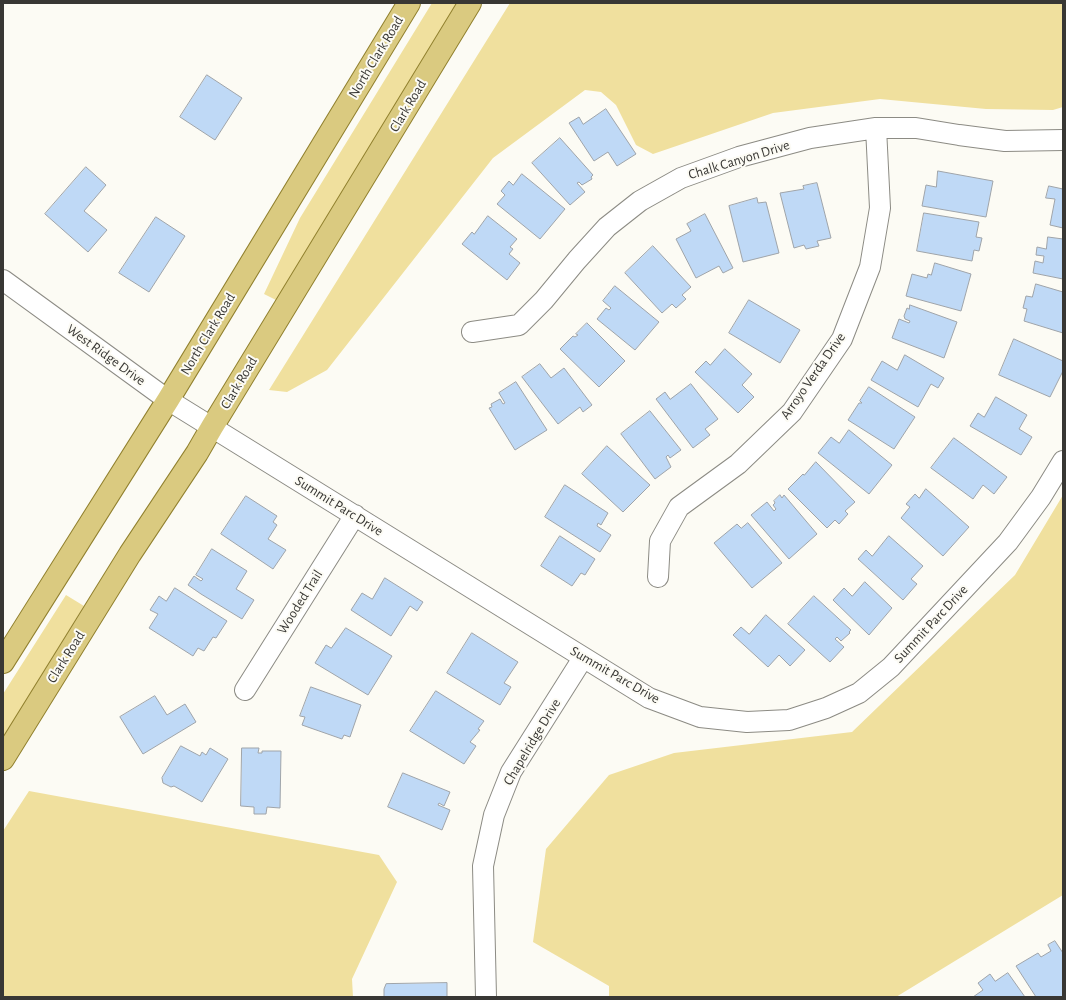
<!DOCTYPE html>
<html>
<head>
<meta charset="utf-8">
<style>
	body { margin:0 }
	#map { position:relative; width:1066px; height:1000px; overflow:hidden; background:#fcfbf4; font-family:"Alegreya Sans",sans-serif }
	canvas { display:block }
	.frame { position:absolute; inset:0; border:4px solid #383734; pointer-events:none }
</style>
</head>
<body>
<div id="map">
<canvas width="1066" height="1000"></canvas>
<div class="frame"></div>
</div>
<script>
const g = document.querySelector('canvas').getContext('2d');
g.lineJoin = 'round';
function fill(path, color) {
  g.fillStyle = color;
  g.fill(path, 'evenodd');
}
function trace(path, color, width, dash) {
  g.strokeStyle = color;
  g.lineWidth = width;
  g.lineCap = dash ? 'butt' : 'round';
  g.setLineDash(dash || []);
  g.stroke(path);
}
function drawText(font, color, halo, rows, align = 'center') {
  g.font = font + ' "Alegreya Sans",sans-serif';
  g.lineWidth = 4;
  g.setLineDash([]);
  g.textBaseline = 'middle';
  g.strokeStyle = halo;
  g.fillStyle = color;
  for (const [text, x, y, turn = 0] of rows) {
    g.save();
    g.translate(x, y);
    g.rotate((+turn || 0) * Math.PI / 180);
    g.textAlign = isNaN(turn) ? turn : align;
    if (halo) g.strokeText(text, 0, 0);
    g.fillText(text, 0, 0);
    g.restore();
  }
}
fill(new Path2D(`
	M432 3H459L276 300 264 294 300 218Z
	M510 3H1063V107L1053 110 986 109 880 99 773 113 653 154 636 145 616 105 601 92 585 90 493 158 327 370 287 392 269 390Z
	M1063 495V895L896 997H609V986L533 942 546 849 609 775 674 753 852 732 1015 575Z
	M66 595 84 606 3 738V694Z
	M29 791 379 855 397 882 352 979 353 997H3V831Z`), '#f0e09e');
const building = new Path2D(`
	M207 75 242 98 215 140 180 117Z
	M606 109 636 154 617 166 608 152 594 161 569 123 579 117 583 124Z
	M560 138 593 175 591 177 592 179 582 185 579 182 577 183 585 192 570 205 532 163Z
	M86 167 106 185 84 211 107 230 88 252 45 214Z
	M938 171 993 181 986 217 922 206 926 185 936 187Z
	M522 174 565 209 540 239 497 204 505 195 501 191 509 181 513 185Z
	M817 183 831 238 817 241 819 246 806 249 804 245 794 248 780 193 804 189 803 186Z
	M1049 186 1063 189V228L1050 225 1055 199 1046 198Z
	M757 198 758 203 766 202 779 253 743 262 729 206Z
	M924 213 979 222 976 237 982 238 979 251 974 250 972 261 917 251Z
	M705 214 733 268 723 273 719 266 696 278 676 239 691 231 687 224Z
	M488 216 517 239 510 247 513 249 509 254 520 263 507 280 462 244 472 232 474 234Z
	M156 217 185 236 149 292 119 273Z
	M1048 237 1063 239V279L1033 273 1035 261 1043 263 1044 256 1036 255 1037 247 1046 249Z
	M653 246 691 287 682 295 686 299 676 308 672 304 662 313 625 273Z
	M935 263 971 274 961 311 906 296 912 274 927 278 928 274 931 275Z
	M1036 284 1063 292V333L1024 321 1027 309 1023 308 1026 296 1032 297Z
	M615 286 659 322 635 350 597 319 606 308 609 310 611 308 603 301Z
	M749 300 800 330 780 363 729 333Z
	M910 305 957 322 944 358 892 338 899 319 909 323 910 321 905 319 904 316 907 308 909 309Z
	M587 323 625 361 599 387 560 349 573 336 575 337 578 335 576 334Z
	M1014 339 1063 361V371L1050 397 999 375Z
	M725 349 752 374 742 385 754 397 738 413 695 372 706 361 710 365Z
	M905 355 944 378 938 388 931 384 918 407 871 380 882 361 897 370Z
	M540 364 551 378 564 368 592 405 583 412 580 407 558 424 522 377Z
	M516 382 547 430 515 450 489 408 492 407 491 404 500 399 503 404 505 403 499 393Z
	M691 384 718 419 705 429 710 435 693 448 656 399 665 392 670 399Z
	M869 387 915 417 894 449 848 420 859 403H862L860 401Z
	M996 397 1027 415 1019 429 1032 437 1021 455 970 426 978 413 984 417Z
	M650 411 681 450 670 458 668 455 666 457 671 467 655 479 621 434Z
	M849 430 892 465 869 494 818 453 831 437 839 443Z
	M954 438 1007 477 994 494 983 485 973 499 931 468Z
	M607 446 650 485 623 512 582 474Z
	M816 462 855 502 845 511 848 514 839 524 835 520 827 528 788 489 803 474 804 475Z
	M565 485 608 513 601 525 598 523 597 526 611 535 600 552 545 517Z
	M926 489 969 527 943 556 901 518 910 507 906 504 915 494 919 498Z
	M780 495 782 498 784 495 817 534 789 559 751 515 767 502 774 511 776 509 773 505 775 503 774 501Z
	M246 496 277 516 273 522 277 525 268 539 286 550 273 569 221 534Z
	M748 523 782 563 752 588 714 543 737 524 741 528Z
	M560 536 595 559 585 575 581 573 572 586 541 566Z
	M889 536 923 566 911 579 917 584 903 600 858 559 866 550 872 556Z
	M212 549 247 571 236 589 254 600 242 619 201 594 188 585 194 576 201 581 203 579 196 575Z
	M385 578 423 602 417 611 410 606 391 636 351 610 362 593 372 599Z
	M865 582 892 608 869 635 833 600 844 588 852 596Z
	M175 588 227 621 216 638 213 637 204 651 198 648 193 656 149 628 158 614 150 610 159 596 166 601Z
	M814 596 851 630 849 632 850 633 841 641 837 637 835 639 844 647 830 662 788 624Z
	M766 615 805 650 790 666 779 655 768 667 733 635 741 627 749 634Z
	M346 628 392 656 368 695 315 663 326 645 331 648Z
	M472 633 518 662 504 683 511 687 500 705 447 673Z
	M311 687 361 705 350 737 344 735 342 739 302 725 305 717 300 716Z
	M436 691 484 721 478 729 480 730 470 742 476 746 464 764 410 731Z
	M155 696 167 715 185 704 196 722 143 754 120 717Z
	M181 746 200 756 202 752 206 755 210 748 228 759 202 802 174 786 171 787 163 783 162 778Z
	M242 748H259L258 753H262V751H281L280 808 267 807 266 814H254V807L241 806Z
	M403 773 450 792 444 806 439 803 438 805 450 810 442 830 388 807Z
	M1055 941 1063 953V997H1036L1016 966 1038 953 1041 957 1051 951 1048 945Z
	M1008 973 1025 997H973L983 990 978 983 990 974 995 981Z
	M447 983V997H385L384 996V989L386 984Z`);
fill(building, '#bfd9f6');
trace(building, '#9fa4a9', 1);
const minor = new Path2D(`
	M3 280 168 400 649 698 700 717 747 722 789 720 826 708 859 693 891 667 1008 542 1041 497 1063 461
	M472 332 519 325 544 300 577 260 607 227 640 201 681 178 739 157 810 138 876 128H916L959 135 1005 141 1063 140
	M658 577 660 541 679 507 738 464 792 412 842 339 870 267 880 208 876 128
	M245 690 355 515
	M486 997 483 866 494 815 511 772 583 658`);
const major = new Path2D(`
	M3 662 168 400 409 3
	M3 759 130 554 197 453 212 427 470 3`);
trace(minor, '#8c8b84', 22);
trace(major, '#91802e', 24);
trace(minor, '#fff', 20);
trace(major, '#daca80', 22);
drawText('14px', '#383734', '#fcfbf4', [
	["North Clark Road",376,57,-59],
	["Clark Road",408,106,-59],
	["Chalk Canyon Drive",739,160,-17],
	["North Clark Road",208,334,-59],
	["West Ridge Drive",106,355,36],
	["Arroyo Verda Drive",813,376,-55],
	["Clark Road",239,383,-59],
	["Summit Parc Drive",339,506,32],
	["Wooded Trail",300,602,-58],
	["Summit Parc Drive",931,624,-47],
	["Clark Road",66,657,-58],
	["Summit Parc Drive",615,675,30],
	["Chapelridge Drive",532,742,-59]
]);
</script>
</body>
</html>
